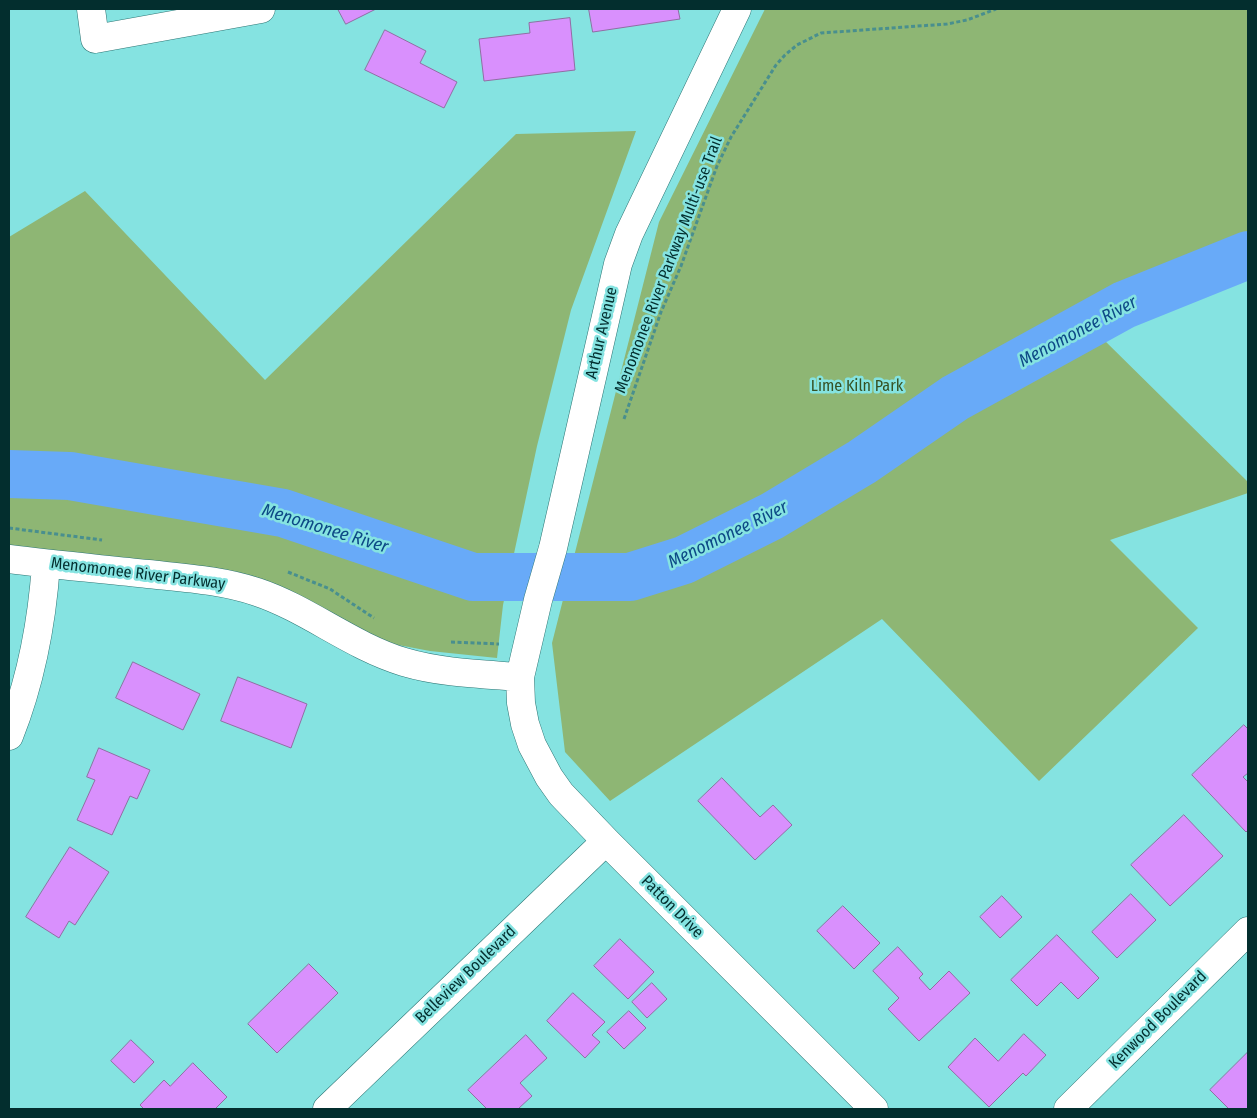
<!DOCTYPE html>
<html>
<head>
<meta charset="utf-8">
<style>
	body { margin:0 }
	#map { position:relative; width:1257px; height:1118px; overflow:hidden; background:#85e3e1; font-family:"Fira Sans Condensed",sans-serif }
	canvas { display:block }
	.frame { position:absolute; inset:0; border:10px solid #032e2e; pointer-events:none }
</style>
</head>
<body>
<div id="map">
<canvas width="1257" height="1118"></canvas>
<div class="frame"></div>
</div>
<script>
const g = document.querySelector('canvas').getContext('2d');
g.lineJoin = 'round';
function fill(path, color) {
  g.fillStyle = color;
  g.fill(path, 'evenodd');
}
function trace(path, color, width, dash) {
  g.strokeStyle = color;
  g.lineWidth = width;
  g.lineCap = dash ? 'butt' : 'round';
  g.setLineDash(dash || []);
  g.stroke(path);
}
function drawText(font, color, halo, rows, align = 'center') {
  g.font = font + ' "Fira Sans Condensed",sans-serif';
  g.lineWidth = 5;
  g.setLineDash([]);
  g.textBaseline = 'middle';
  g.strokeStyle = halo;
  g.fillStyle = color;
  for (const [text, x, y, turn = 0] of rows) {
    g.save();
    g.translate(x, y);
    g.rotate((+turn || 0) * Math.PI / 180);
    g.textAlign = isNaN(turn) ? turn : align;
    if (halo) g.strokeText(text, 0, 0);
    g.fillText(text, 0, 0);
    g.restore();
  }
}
fill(new Path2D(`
	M765 9H1248V241L1192 255 1080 314 1102 338 1248 482V493L1110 540 1198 628 1039 781 882 619 610 801 565 752 552 643 659 222Z
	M636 131 571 310 537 446 503 605 497 658 430 651 377 641 259 582 9 549V237L85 191 265 380 516 134Z`), '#8eb674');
trace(new Path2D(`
	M9 474 70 476 283 513 473 577H630L684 560 772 516 862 462 955 398 1124 305 1248 255`), '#68aaf8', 48);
const building = new Path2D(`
	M338 9H376L346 24Z
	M589 9H678L680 19 593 32Z
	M570 18 575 70 484 81 479 39 530 33 529 23Z
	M385 30 426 51 420 63 457 82 444 108 365 70Z
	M133 662 200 694 183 730 116 698Z
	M238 677 307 704 291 748 221 721Z
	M1244 725 1248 729V773L1243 777 1248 782V830L1246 832 1192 775Z
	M99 748 150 770 137 799 130 796 112 835 77 820 95 780 87 777Z
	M722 778 760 817 773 805 792 825 755 860 698 801Z
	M1184 815 1223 856 1170 906 1131 865Z
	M70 847 109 872 75 925 69 921 59 938 26 917Z
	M1131 894 1156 920 1117 958 1092 932Z
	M1002 896 1022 917 1000 938 980 917Z
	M843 906 880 943 854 969 817 931Z
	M1057 935 1099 978 1078 999 1061 982 1037 1006 1011 980Z
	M620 939 654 972 628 999 594 966Z
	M898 947 923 974 919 978 930 990 949 971 970 993 919 1041 888 1009 899 998 873 971Z
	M309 964 338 993 277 1053 248 1024Z
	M652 983 667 999 647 1018 632 1002Z
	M573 993 605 1022 592 1035 600 1042 585 1058 547 1021Z
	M629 1011 646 1028 624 1049 607 1032Z
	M1024 1034 1046 1055 1026 1076 1023 1073 989 1107 948 1067 975 1038 998 1061Z
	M526 1035 547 1058 520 1083 532 1096 518 1109H487L468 1090Z
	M131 1040 154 1062 134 1083 111 1061Z
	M1248 1052V1109H1229L1210 1090Z
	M193 1063 227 1097 215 1109H144L140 1105 164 1080 170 1086Z`);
fill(building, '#d990fd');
trace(building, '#916da3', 1);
const minor = new Path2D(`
	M91 9 95 39 261 9
	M737 9 629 234 618 264 553 548 538 600 520 677 521 703 525 724 532 745 549 777 561 794 606 841 874 1109
	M9 559C55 565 102 569 148 574 185 578 221 580 257 592 308 609 351 646 404 662 441 673 481 674 520 677
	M9 736C31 681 42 622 46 564
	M327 1109 606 841
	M1068 1109 1248 931`);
trace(minor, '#2d7675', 29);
trace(new Path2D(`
	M624 419 661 312 681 266 717 166 731 137 776 65 785 55 797 45 821 33 947 24 967 20 996 9
	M9 528 102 540
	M288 572 330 589 374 618
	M451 642 499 644`), '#498f8e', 3, [4, 2.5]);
trace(minor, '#fff', 28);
drawText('16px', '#032e2e', '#85e3e1', [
	["Menomonee River Parkway Multi-use Trail",669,265,-69],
	["Arthur Avenue",602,333,-77],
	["Menomonee River Parkway",138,574,7],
	["Patton Drive",672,907,45],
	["Belleview Boulevard",466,975,-44],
	["Kenwood Boulevard",1158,1020,-45]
]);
drawText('16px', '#365123', '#85e3e1', [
	["Lime Kiln Park",857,387]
]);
drawText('italic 18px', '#0d4986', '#85e3e1', [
	["Menomonee River",1078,332,-28],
	["Menomonee River",325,529,17],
	["Menomonee River",728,535,-26]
]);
</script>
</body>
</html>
